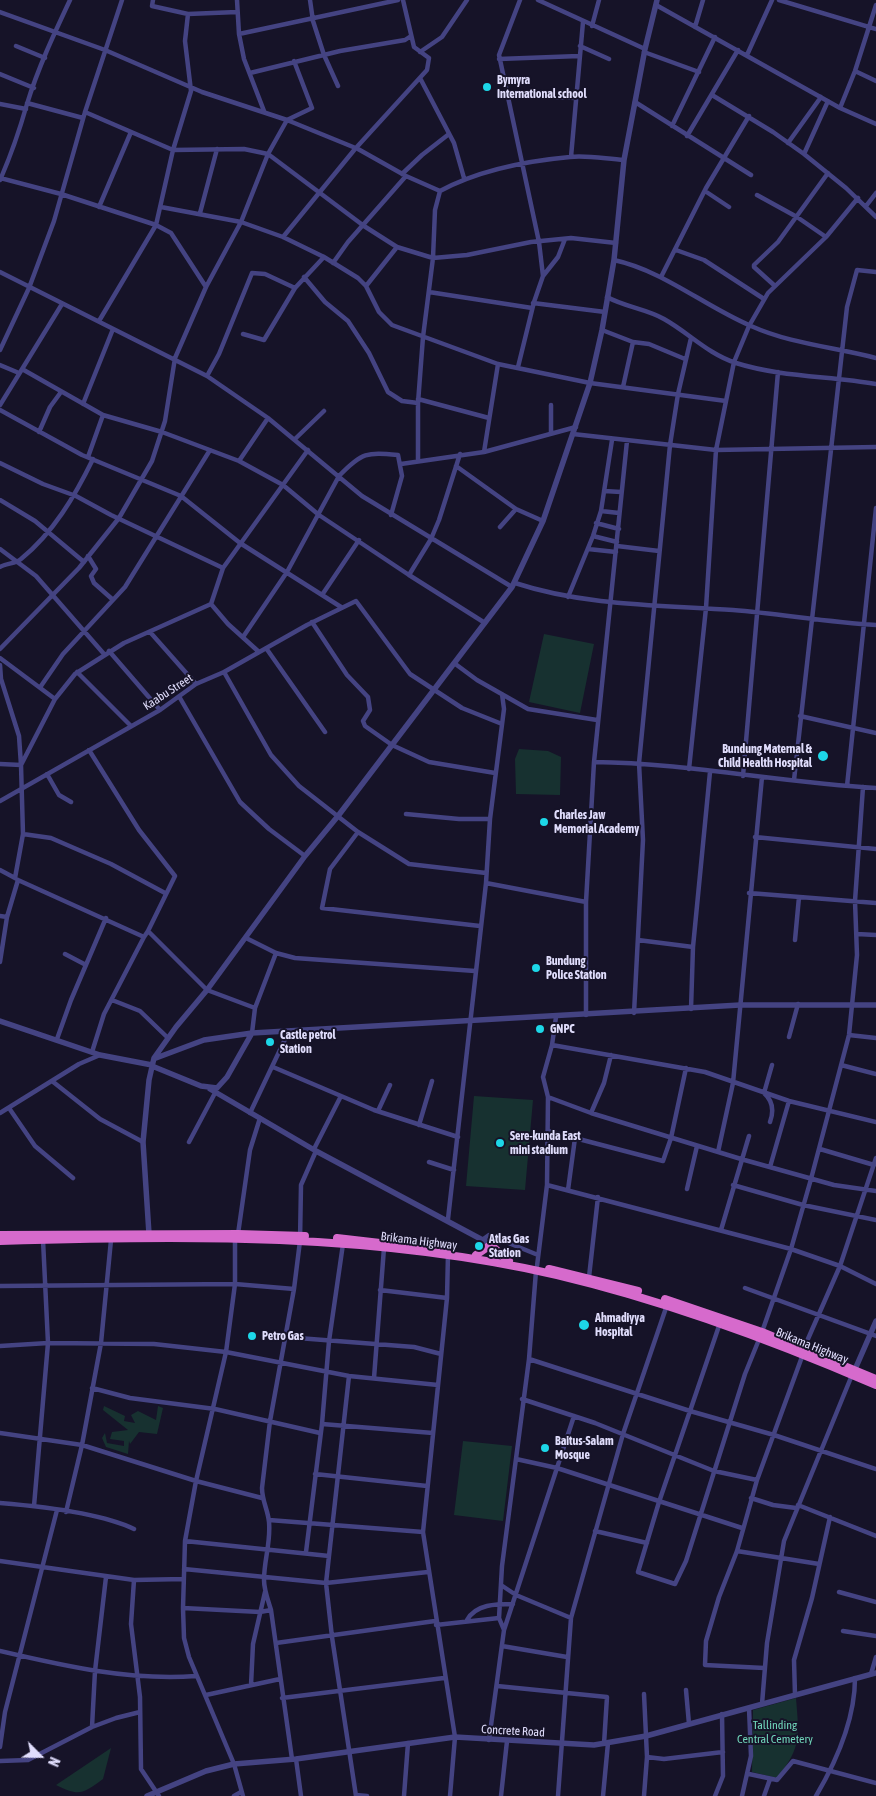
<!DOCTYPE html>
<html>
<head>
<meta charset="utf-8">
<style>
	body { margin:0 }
	#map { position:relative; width:876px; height:1796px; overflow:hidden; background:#161328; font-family:"Asap Condensed",sans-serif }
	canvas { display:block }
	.north { position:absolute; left:15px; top:1731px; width:50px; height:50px; -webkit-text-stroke:4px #161328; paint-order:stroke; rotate:113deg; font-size:14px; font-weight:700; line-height:20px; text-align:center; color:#e0ddfc }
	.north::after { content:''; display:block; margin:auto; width:18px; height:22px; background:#e0ddfc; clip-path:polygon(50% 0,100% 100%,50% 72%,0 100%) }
</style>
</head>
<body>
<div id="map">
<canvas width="876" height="1796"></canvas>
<div class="north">N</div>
</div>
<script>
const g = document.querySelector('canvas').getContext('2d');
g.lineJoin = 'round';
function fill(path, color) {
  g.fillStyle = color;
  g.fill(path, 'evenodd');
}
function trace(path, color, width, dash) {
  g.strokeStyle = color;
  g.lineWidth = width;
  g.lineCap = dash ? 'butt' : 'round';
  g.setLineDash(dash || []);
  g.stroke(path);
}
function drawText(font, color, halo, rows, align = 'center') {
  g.font = font + ' "Asap Condensed",sans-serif';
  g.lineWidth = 4;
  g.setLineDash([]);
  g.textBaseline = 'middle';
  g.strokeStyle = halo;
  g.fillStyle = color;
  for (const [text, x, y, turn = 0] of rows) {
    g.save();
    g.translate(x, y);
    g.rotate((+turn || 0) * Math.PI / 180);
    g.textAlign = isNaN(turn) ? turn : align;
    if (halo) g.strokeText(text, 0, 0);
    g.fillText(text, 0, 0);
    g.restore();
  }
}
fill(new Path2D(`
	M544 634 594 644 580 713 529 702Z
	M519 749 548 751 561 757 560 795 516 794 515 759Z
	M474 1096 533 1100 525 1190 466 1186Z
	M104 1406 125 1416 124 1421 135 1423 131 1415 138 1411 156 1420 158 1406 163 1408 157 1434 139 1432 130 1444 129 1441 128 1454 106 1447 102 1438 105 1433 107 1443 124 1446V1441L110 1439 112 1432 128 1430 103 1410Z
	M463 1441 512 1446 503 1521 454 1515Z
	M796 1698C799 1736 802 1747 777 1778L752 1772 753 1710Z
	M111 1748 103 1779C81 1795 79 1796 56 1785Z`), '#173130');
trace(new Path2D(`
	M153 0 152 6 188 14 237 12
	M237 0 239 34 244 59 264 111
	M310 0 313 21 324 55 338 86
	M538 0 645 49
	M779 0 876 29
	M656 5 840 108 876 124
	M0 12 105 50 202 92 287 120 358 149 406 176
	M592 26 599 0
	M695 27 703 0
	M239 34 398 0
	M16 46 45 58
	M580 46 609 59
	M420 52 442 37 467 0
	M644 52 699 72
	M747 55 772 0
	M499 59 579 56
	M294 61 312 108 287 120 268 154 364 226 397 247 433 258 467 255 531 242 571 238 616 243
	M855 71 876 81
	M250 73 340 51 405 40 411 36
	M0 74 34 88
	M420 78 454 143 464 178
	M506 95 576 98
	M712 95 773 132 804 154
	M828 101 804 154 846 188 876 217
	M635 102 751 175
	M27 103 83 118
	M0 104 26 109
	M840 108 855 71 876 5
	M672 126 715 37
	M687 136 738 50
	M788 143 821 97
	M571 157 583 22
	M402 174 422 155 449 134
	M0 178 61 194 156 225 171 233 206 287
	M0 180C12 153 19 132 27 104 38 68 54 34 70 0
	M705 191 729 207
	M757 195 797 217 826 237
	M866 206 876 193
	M99 207 131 132
	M161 207 241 222 283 237 324 257 358 278 366 286 379 312 392 325 498 364 590 383 726 401
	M200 213 217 149
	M283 237 355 149 427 70 429 58 414 47 403 0
	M676 250 704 260 764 299
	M614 260C664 271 704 306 751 326 791 344 834 347 876 358
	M333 263 348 242 406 176 440 191
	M0 272 207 376 268 418 362 496 512 587
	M543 276 558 257 565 239
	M304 277 325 302 348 321 369 353 388 392 402 401 418 403
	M661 277 706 188 749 116
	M366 286 397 247
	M775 286 754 267V265L778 242 828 173
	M429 292 532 308
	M607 297C625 307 647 309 664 319 689 333 708 354 736 363 780 377 830 376 876 384
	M533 303 605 312
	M99 321 156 225 173 150 191 91 185 41 188 14
	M602 330 633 342 623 387
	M243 334 264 340 295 288 324 257
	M633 342 649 344 685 359
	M0 350 29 288 54 221 85 112 122 0
	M0 365 19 373
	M518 367 534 302 543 276 539 242 499 55 520 0
	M22 369 103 415 162 432 239 461 283 485 319 515 409 575 485 623
	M207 376 219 354 252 273 265 274 295 288
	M418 399 489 418
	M83 404 113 329
	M0 405 62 304
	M551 405V433
	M0 410 82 455 181 496 240 543 341 607
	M39 432 50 407 61 392
	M573 434 716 450 876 447
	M295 439 324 411
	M484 452 498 364
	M88 457 103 415
	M239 461 268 418
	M418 461V403L423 337 433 258 435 210 440 191C479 170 526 161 570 157 587 155 606 159 624 160
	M0 463 43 484 76 496 111 515 223 568
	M401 464 484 452 576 427
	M456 466 516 509 543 521
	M604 491 621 492
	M0 500 35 521 84 562
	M601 511 619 513
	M596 523 619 529
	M500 527 516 509
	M593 536 617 542
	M617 546 659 551
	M0 549 36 576 104 654
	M588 549 616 552
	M88 556 96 569 91 576 94 583 112 599
	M0 567C6 563 16 564 21 559 53 533 75 496 93 459
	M409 575 431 539 439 520 460 454
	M515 583C585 606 660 605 733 610 781 614 828 622 876 625
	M322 595 359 540
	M568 597 593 536 601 511 612 440
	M312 622 347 675 368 697 370 710 363 721 365 726 392 745 429 762 495 773
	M150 632 196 684
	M243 637 287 572 339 476C362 452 367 452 398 455L402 476 391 515
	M266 648 325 732
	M0 649 79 568 119 518 152 461 165 421 175 358 206 287 241 222 268 154 244 149 173 150 85 112
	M109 651 160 710
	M259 652 228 624 211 604 223 568 308 450
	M0 658 55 699
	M454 663 477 680 528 709 597 720
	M0 665 1 679 19 736 21 765 23 834 15 878 18 880 7 917 0 962
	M77 672 131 726
	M224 672 271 755 299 786 358 832 409 864 486 873
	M41 686 63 654 125 587 210 450
	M180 698 240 802 269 829 305 856
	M800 716 876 733
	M594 762C688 763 782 783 876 788
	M0 764 21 765 55 699 75 674 124 643 211 604
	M689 769 706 608 716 450 734 362 749 326 768 293 826 237 858 198
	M47 774 59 795 71 802
	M743 776 778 372
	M794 780 847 307 857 270 876 272
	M847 786 876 508
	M0 801 160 710 196 684 224 672 307 625 356 601 410 674 462 708 502 724
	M406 814 459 819H490
	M358 832 330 869 322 908 480 926
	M23 834 51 838 111 864 165 893
	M755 837 876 849
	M0 870 15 878
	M18 880 144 937 148 931 175 876 139 830 89 750
	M486 883 586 902
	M749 893 876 903
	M0 916 7 917
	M148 931 207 990 255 1008
	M857 934 876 935
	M246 938 276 953 295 958 475 971
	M638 940 693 947
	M795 940 799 897
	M65 954 86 965
	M112 1000 140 1011 168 1038
	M691 1009 693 947 710 772
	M634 1013 643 840 639 763 670 445 678 394 691 338
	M586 1015V902L594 762 627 441
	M556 1017 552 1045 543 1077 548 1097 591 1113 741 1159 834 1185 876 1191
	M252 1033 255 1008 276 953
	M849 1035 876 1038
	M789 1037 798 1004
	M57 1039 71 1000 106 918
	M552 1045 705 1072 789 1101 876 1122
	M92 1052 104 1014 144 937
	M841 1065 876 1074
	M273 1067 374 1110 458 1137
	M52 1081 100 1119 143 1142
	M9 1108 35 1146 73 1178
	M378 1111 390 1085
	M0 1113 79 1064 100 1055
	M250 1113 288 1033
	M591 1113 604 1083 611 1055
	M770 1122C774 1111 773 1101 764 1093L772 1065
	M419 1125 432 1081
	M548 1131 663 1161 671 1138 686 1068
	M189 1142 215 1093
	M314 1149 341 1096
	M820 1149 874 1165
	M718 1152 733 1083 762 777
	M429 1162 454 1170
	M770 1167 789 1101
	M547 1185 791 1249 840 1266 876 1284
	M733 1185 803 1205 876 1220
	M687 1189 697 1146
	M568 1190 575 1138
	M448 1219 486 883 490 819 504 709 502 694
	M721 1230 749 1136
	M238 1234 250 1150 260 1118
	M235 1239V1284L226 1352 196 1481 185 1541 183 1608 184 1638 189 1657 234 1764 243 1796
	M482 1240 489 1235 538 1255
	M448 1254 447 1298 423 1532 455 1737 450 1796
	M537 1266 547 1185 548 1097
	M589 1277 598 1197
	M0 1286 235 1284 294 1289
	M745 1288 876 1336
	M380 1290 447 1298
	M720 1323 659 1502 638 1572 675 1584 686 1561 745 1374 760 1337
	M762 1332 791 1249 811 1179 849 1035 857 955 855 901 863 787
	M285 1337 414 1347 441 1354
	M0 1346 48 1343 154 1344 226 1352 349 1376 438 1385
	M804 1348 840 1266 876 1158
	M529 1359 690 1411 774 1435 876 1469
	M349 1376 326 1583 332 1637 356 1796
	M374 1378 384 1248
	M92 1388 130 1398 215 1409 320 1433
	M522 1399 595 1423 714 1471 757 1480
	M322 1424 433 1433
	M0 1433 82 1445 196 1481 262 1498
	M516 1459 557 1468 742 1528
	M315 1474 427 1486
	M751 1498 773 1505 796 1508
	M0 1503C37 1506 101 1513 134 1529
	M798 1505 876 1536
	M34 1506 48 1343 43 1240
	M66 1512 82 1445 101 1343 111 1240
	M269 1520 423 1532
	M595 1531 647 1543
	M185 1541 329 1556
	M737 1551 819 1564
	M306 1552 322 1424 329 1341 343 1244
	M0 1561 134 1580 184 1579
	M184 1569 326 1583 428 1572
	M134 1580 131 1624 140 1697 141 1769 159 1796
	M501 1585 516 1595 571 1618
	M839 1592 876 1602
	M183 1608 260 1612 271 1610
	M467 1620C476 1604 496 1604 513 1604
	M436 1625 499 1618
	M504 1630 574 1416
	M843 1631 876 1636
	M276 1643 435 1621
	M502 1646 567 1657
	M0 1651C64 1666 130 1681 196 1676
	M764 1668 705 1665 706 1641 719 1597 737 1551 757 1480 803 1354
	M871 1674 876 1657
	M251 1685 253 1644 265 1592
	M497 1686 607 1697 604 1744
	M686 1690 689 1724
	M206 1695 280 1679
	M795 1695 794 1660 812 1598 830 1517
	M282 1698 444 1678
	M762 1704 767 1643 784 1541 852 1375
	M92 1727 116 1718 140 1712
	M489 1740 504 1630 499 1618 502 1566 529 1359 536 1271
	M0 1747 5 1712 57 1510
	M647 1757 664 1759 723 1752
	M292 1759 271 1610C268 1600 264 1590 264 1580 264 1560 271 1542 269 1522 268 1510 262 1501 262 1488L270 1421 294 1289 300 1241 301 1185 316 1151
	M296 1759 301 1796
	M0 1761 28 1760 92 1727 95 1671 106 1577
	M749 1774 777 1780 793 1761 876 1783
	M356 1795 367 1796
	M234 1796 241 1792
	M404 1796 408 1743
	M501 1796 507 1741
	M558 1796 571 1618 623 1434 667 1305
	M603 1796 608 1743
	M644 1796 647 1757 644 1694
	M715 1796 723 1776 722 1714
	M742 1796 751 1756 749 1708
	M764 1796 770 1779
	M816 1796C836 1762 855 1719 855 1678`), '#444382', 4.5);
trace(new Path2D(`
	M0 1021 100 1055 152 1065
	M156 1058 204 1040 252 1033 740 1005H876
	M152 1066 201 1086 217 1088 227 1077 252 1033
	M210 1089 316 1151 492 1245 494 1249 492 1263
	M149 1234 143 1142 149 1080 154 1058 176 1027 207 990 305 856 338 816 512 587 543 521 590 383 602 330 614 260 624 160 645 49 657 0
	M853 1374 876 1321
	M147 1796 206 1771 234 1764 296 1759 455 1737 594 1745 646 1736 876 1673`), '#444382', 5.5);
trace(new Path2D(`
	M0 1235 238 1234 305 1236
	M337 1238 449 1251
	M0 1241C185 1235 375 1233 557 1275 667 1301 772 1340 876 1385
	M493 1247 509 1261
	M476 1255 489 1246
	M549 1269 638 1291
	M665 1299 762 1332 876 1379`), '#d66acc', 8);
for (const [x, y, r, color] of [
	[487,87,5,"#1dd7e8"],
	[823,756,6,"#1dd7e8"],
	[544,822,5,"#1dd7e8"],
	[536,968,5,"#1dd7e8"],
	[540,1029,5,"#1dd7e8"],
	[270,1042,5,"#1dd7e8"],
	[500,1143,5,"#1dd7e8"],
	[479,1246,5,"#1dd7e8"],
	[584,1325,6,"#1dd7e8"],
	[252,1336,5,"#1dd7e8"],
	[545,1448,5,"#1dd7e8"]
]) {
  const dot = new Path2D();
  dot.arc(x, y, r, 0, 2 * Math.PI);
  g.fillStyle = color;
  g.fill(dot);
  trace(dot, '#161328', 2);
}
drawText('bold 12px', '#e0ddfc', '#161328', [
	["Bymyra",497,80],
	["International school",497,94],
	["Bundung Maternal &",812,749,"right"],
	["Child Health Hospital",812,763,"right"],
	["Charles Jaw",554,815],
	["Memorial Academy",554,829],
	["Bundung",546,961],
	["Police Station",546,975],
	["GNPC",550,1029],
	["Castle petrol",280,1035],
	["Station",280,1049],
	["Sere-kunda East",510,1136],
	["mini stadium",510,1150],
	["Atlas Gas",489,1239],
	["Station",489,1253],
	["Ahmadiyya",595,1318],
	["Hospital",595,1332],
	["Petro Gas",262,1336],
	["Baitus-Salam",555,1441],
	["Mosque",555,1455]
], 'left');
drawText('12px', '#e0ddfc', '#161328', [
	["Kaabu Street",168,692,-33],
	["Brikama Highway",419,1241,7],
	["Brikama Highway",812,1346,22],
	["Concrete Road",513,1731,3]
]);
drawText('12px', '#70d5ba', '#161328', [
	["Tallinding",775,1725],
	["Central Cemetery",775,1739]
]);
</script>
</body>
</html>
